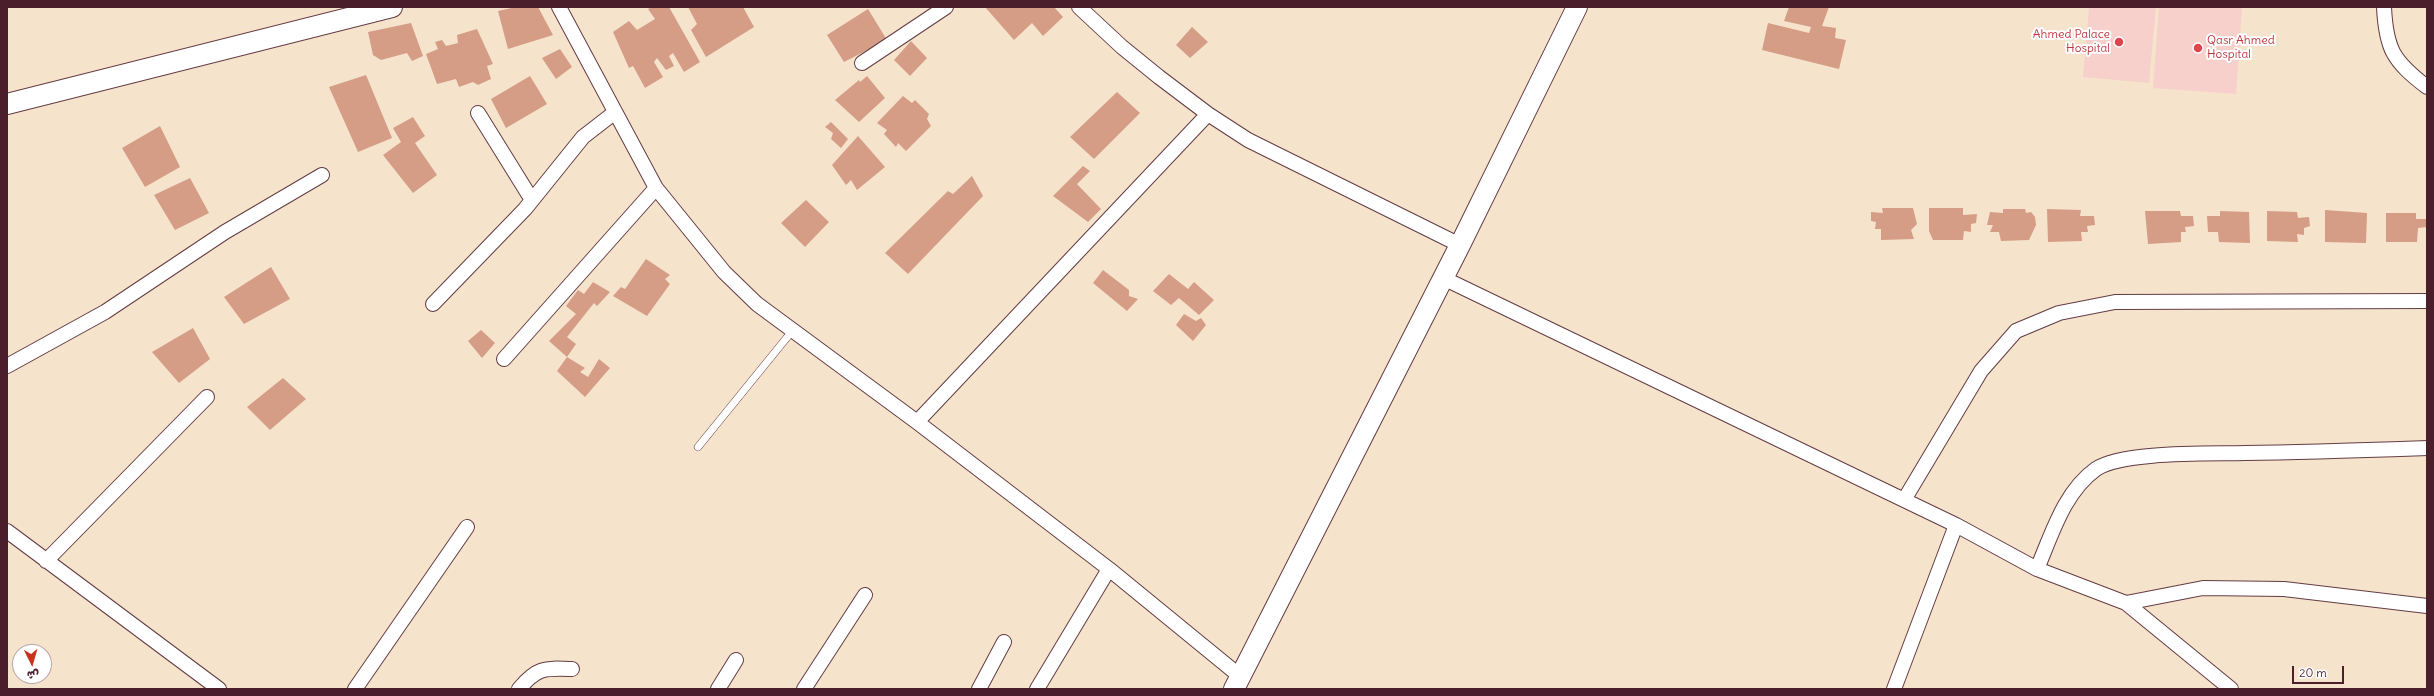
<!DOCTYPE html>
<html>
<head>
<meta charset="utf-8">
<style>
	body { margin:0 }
	#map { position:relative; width:2434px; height:696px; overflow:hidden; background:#f6e3cc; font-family:Delius,"Playpen Sans Arabic",sans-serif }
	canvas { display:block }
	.frame { position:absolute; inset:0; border:8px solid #4a1f2b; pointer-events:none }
	.north { position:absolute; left:12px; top:644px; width:40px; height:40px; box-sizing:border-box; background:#fff; border:1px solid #b7a5aa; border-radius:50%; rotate:175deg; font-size:11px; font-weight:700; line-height:16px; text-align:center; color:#4a1f2b }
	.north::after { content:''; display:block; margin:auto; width:14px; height:18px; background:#c8321e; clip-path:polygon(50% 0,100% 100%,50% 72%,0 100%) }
	.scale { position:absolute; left:2292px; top:666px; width:52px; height:18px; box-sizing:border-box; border:2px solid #4a1f2b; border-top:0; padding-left:5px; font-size:12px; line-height:14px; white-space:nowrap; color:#4a1f2b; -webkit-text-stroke:3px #fff; paint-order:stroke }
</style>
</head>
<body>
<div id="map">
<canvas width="2434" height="696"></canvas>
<div class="frame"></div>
<div class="north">ش</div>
<div class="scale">20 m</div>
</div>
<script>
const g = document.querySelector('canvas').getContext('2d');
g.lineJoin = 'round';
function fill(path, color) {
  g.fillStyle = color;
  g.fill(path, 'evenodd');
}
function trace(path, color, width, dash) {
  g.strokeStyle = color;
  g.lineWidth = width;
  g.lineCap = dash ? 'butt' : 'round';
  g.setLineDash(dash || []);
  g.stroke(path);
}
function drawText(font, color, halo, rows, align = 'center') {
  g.font = font + ' Delius,sans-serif';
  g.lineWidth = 4;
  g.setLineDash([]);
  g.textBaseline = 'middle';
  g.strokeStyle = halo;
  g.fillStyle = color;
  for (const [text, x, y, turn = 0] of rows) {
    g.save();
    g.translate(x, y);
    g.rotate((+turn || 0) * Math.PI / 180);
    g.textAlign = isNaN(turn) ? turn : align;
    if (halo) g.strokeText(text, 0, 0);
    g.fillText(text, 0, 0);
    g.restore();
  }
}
fill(new Path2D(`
	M2089 7H2156L2149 83 2083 77Z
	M2159 7H2242L2236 94 2153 88Z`), '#f7d0cb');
fill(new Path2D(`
	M516 7H538L553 35 508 49 498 11Z
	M652 7H669L700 62 684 72 673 53 669 56 674 66 666 70 657 58 654 62 663 77 645 88 633 66 629 68 613 32 629 21 637 30 655 19 648 9Z
	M688 7H743L754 27 706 57 691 30 697 24Z
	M985 7H1054L1063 17 1043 36 1032 23 1014 40Z
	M1789 7H1829L1822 26 1836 28 1835 38 1846 40 1839 69 1762 50 1768 23 1809 33 1811 27 1784 21Z
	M868 9 887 40 844 62 827 35Z
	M411 23 423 56 412 61 407 53 381 60 373 55 368 32Z
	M1192 27 1208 42 1190 58 1176 45Z
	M477 29 493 64 487 66 491 79 478 85 473 82 459 87 456 79 437 84 426 54 438 49 435 42 442 40 446 46 458 43 457 35Z
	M911 41 927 58 910 76 894 60Z
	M560 49 572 67 556 79 542 58Z
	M366 75 392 138 358 152 329 87Z
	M530 76 547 104 506 128 491 99Z
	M867 76 885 98 859 122 835 100 859 80 860 82Z
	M1117 92 1140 113 1094 159 1070 137Z
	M903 96 912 103 915 100 929 114 927 119 931 126 906 151 898 143 896 147 884 134 887 130 877 123Z
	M413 117 425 136 415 143 437 175 413 193 383 155 401 142 393 128Z
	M831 122 848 139 841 148 831 139 833 133 825 127Z
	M160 126 180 167 145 187 122 148Z
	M858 136 885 167 857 190 851 180 846 185 832 165Z
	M1083 166 1090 171 1077 184 1101 209 1088 222 1053 196Z
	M972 176 983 196 908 274 885 253 948 191 953 194Z
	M190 178 209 213 175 230 154 195Z
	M806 200 829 222 805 247 781 223Z
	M1882 208H1913L1917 224 1911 230 1914 239 1881 240V229H1875L1876 222 1871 221V212L1883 213Z
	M1929 208H1963V215L1977 214 1976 223 1971 224V232L1964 231 1963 240H1933L1929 231Z
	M2003 209H2025L2026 213 2031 212 2035 217 2036 225 2029 240 2001 241 1999 232H1990L1993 225H1987L1990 212 2003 213Z
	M2047 209 2081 210 2080 216H2094L2095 225 2087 226 2088 232H2081L2082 241 2048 242Z
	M2325 210 2367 213 2366 243 2325 242Z
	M2145 211H2180L2181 216H2193L2194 226 2185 227 2186 232H2181V242L2148 244Z
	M2220 211 2249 212 2250 243 2219 242 2218 232H2208L2207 216H2220Z
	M2267 211 2297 212 2298 218 2309 217 2310 226 2304 228V235L2297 234 2298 242 2267 241Z
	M2386 213H2416V219H2427V227L2418 228 2417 242H2386Z
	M646 259 670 275 665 279 670 284 647 316 613 296 621 287 625 289Z
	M271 267 290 299 244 324 224 297Z
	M1103 270 1129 290V296L1138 299 1127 311 1093 283Z
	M1169 274 1188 289 1194 282 1214 300 1199 315 1179 298 1171 305 1153 291Z
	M593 282 610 292 597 306 594 303 567 337 576 344 567 357 549 341 576 314 566 306 578 290 584 294Z
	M1184 314 1196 321 1201 318 1206 325 1193 341 1176 325Z
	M193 328 210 359 179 383 152 352Z
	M481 330 495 343 482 358 468 341Z
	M567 357 585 368 580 372 588 377 599 359 610 368 585 397 557 371Z
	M283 378 306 399 270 430 247 407Z`), '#d59c86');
const lane = new Path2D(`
	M698 447 793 330`);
const street = new Path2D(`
	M559 7 656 188 724 272 757 304 917 422 1109 569 1241 677
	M1079 7 1122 47 1159 77 1208 114 1248 140 1460 245
	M2384 7C2386 49 2393 61 2427 87
	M862 63 946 7
	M478 113 532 200
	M1443 278 1956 525 2037 569 2126 603 2231 689
	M433 304 525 209 583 137 614 113
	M504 359 656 188
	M7 366 105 312 225 232 322 175
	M917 422 1208 114
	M1904 500 1981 371 2016 331 2059 313 2115 302 2427 301
	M7 531 219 689
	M46 561 207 397
	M2037 569C2052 534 2064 492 2096 469 2122 451 2211 454 2245 453 2306 452 2366 450 2427 448
	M2126 603 2203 588 2284 589 2427 606
	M355 689 467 527
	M519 689C537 667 545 668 572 669
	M718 689 736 660
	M804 689 865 595
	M979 689 1004 642
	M1037 689 1109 569
	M1894 689 1956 525`);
const secondary = new Path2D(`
	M7 104 392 7
	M1234 689 1460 245 1577 7`);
trace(lane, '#643c43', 8);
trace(street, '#643c43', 16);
trace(secondary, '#643c43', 22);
trace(lane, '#fff', 7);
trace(street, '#fff', 14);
trace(secondary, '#fff', 20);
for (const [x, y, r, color] of [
	[2119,42,5,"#e0444e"],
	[2198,48,5,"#e0444e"]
]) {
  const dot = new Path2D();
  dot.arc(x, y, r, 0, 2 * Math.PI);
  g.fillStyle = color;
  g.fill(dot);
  trace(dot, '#fff', 1.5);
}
drawText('12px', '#be3a42', '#fff', [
	["Ahmed Palace",2110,35],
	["Hospital",2110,49],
	["Qasr Ahmed",2207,41,"left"],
	["Hospital",2207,55,"left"]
], 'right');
</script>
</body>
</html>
